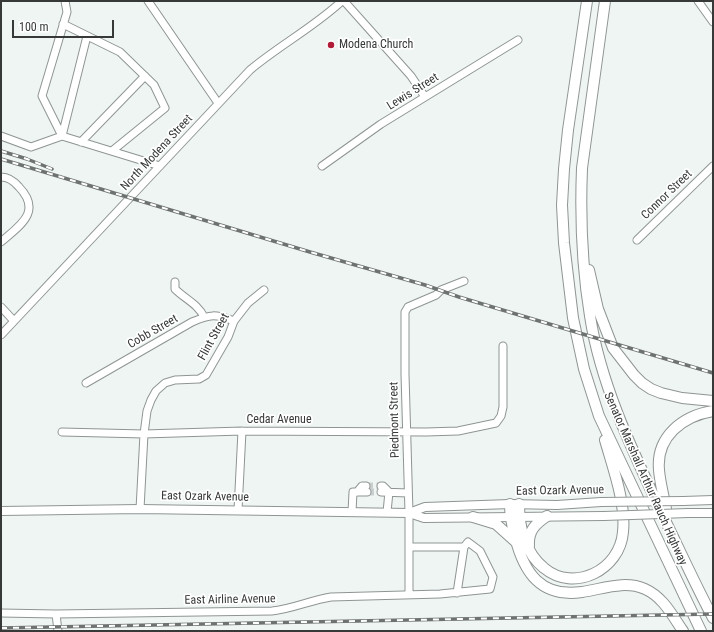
<!DOCTYPE html>
<html>
<head>
<meta charset="utf-8">
<style>
	body { margin:0 }
	#map { position:relative; width:714px; height:632px; overflow:hidden; background:#eef5f3; font-family:"Roboto Condensed",sans-serif }
	canvas { display:block }
	.frame { position:absolute; inset:0; border:2px solid #363938; pointer-events:none }
	.scale { position:absolute; left:12px; top:20px; width:102px; height:18px; box-sizing:border-box; border:2px solid #363938; border-top:0; padding-left:5px; font-size:12px; line-height:14px; white-space:nowrap; color:#363938; -webkit-text-stroke:3px #fff; paint-order:stroke }
</style>
</head>
<body>
<div id="map">
<canvas width="714" height="632"></canvas>
<div class="frame"></div>
<div class="scale">100 m</div>
</div>
<script>
const g = document.querySelector('canvas').getContext('2d');
g.lineJoin = 'round';
function trace(path, color, width, dash) {
  g.strokeStyle = color;
  g.lineWidth = width;
  g.lineCap = dash ? 'butt' : 'round';
  g.setLineDash(dash || []);
  g.stroke(path);
}
function drawText(font, color, halo, rows, align = 'center') {
  g.font = font + ' "Roboto Condensed",sans-serif';
  g.lineWidth = 3.5;
  g.setLineDash([]);
  g.textBaseline = 'middle';
  g.strokeStyle = halo;
  g.fillStyle = color;
  for (const [text, x, y, turn = 0] of rows) {
    g.save();
    g.translate(x, y);
    g.rotate((+turn || 0) * Math.PI / 180);
    g.textAlign = isNaN(turn) ? turn : align;
    if (halo) g.strokeText(text, 0, 0);
    g.fillText(text, 0, 0);
    g.restore();
  }
}
trace(new Path2D(`
	M366 486H381
	M367 492H381`), '#c9cfce', 7, [7, 3.5]);
const minor = new Path2D(`
	M148 1 218 103
	M344 1 411 76 425 97
	M698 1 713 22
	M63 24 120 52 154 85 165 108 112 151
	M1 136 31 147 62 136 160 166
	M62 136 42 96 67 12 65 1
	M62 136 87 36
	M81 142 145 76
	M322 166 381 124 518 40
	M1 177C9 177 14 181 19 187 43 212 19 226 1 242
	M637 240 713 166
	M175 282V289C185 299 198 304 204 317
	M1 307 14 321
	M1 335 250 70C280 45 314 27 342 1
	M86 383 192 322C211 314 215 314 234 321
	M62 432 144 434 242 431 426 432 458 431 496 423 501 416 503 407V346
	M381 486H383L389 492 387 512
	M357 492 362 486H366
	M381 492 408 493
	M140 509 144 434 147 411 151 400 156 391 165 383 175 380 199 379 206 375 228 337 234 321 248 303 264 290
	M238 510 242 431
	M352 512 353 492H367
	M409 547H464
	M409 595V513L405 374V312L408 307 436 295 441 290 464 281
	M1 613 56 614 272 611C292 609 311 600 331 597L440 594 490 589 493 577 480 551 468 542 464 547 457 593
	M56 614 58 631`);
const major = new Path2D(`
	M683 501 713 500
	M1 511 140 509 409 513 424 518 604 516
	M409 513 425 507 510 504 557 505 601 502
	M688 513H713`);
const highway = new Path2D(`
	M587 1 568 130 564 169 562 205 564 243 573 318 584 369 599 416 701 631
	M605 1 582 168C580 218 582 267 590 316 601 387 635 456 665 520 681 553 696 586 713 618
	M589 270 598 309 613 348 634 375 642 383 651 389 661 393 682 398 713 401
	M510 504C510 516 512 526 515 537 524 573 541 598 582 592 603 589 624 580 645 589 663 597 672 615 683 631
	M519 504C519 527 525 553 544 568 574 593 620 570 623 532 626 503 613 468 605 440
	M666 509C664 497 660 483 659 470 656 437 682 416 713 411
	M473 517 496 524 516 542
	M529 546C528 531 535 524 547 516`);
trace(minor, '#8f9594', 9);
trace(major, '#8f9594', 10);
trace(highway, '#8f9594', 12);
trace(minor, '#fff', 7);
trace(major, '#fff', 8);
trace(highway, '#fff', 10);
const rail = new Path2D(`
	M1 151 27 159 52 169
	M1 159 310 252 425 285 459 297 713 373
	M1 628 713 614`);
trace(rail, '#6e7371', 3.5);
trace(rail, '#fff', 2, [6]);
const majorBridge = new Path2D(`
	M601 502 683 501
	M604 516 688 513`);
trace(majorBridge, '#8f9594', 10, []);
trace(majorBridge, '#fff', 8);
for (const [x, y, r, color] of [
	[331,45,4,"#b01c37"]
]) {
  const dot = new Path2D();
  dot.arc(x, y, r, 0, 2 * Math.PI);
  g.fillStyle = color;
  g.fill(dot);
  trace(dot, '#fff', 1.5);
}
drawText('12px', '#363938', '#fff', [
	["Modena Church",339,45]
], 'left');
drawText('12px', '#363938', '#fff', [
	["Lewis Street",413,92,-32],
	["North Modena Street",157,153,-47],
	["Connor Street",667,195,-44],
	["Cobb Street",153,332,-30],
	["Flint Street",214,337,-61],
	["Cedar Avenue",279,420],
	["Piedmont Street",395,420,-91],
	["Senator Marshall Arthur Rauch Highway",645,479,66],
	["East Ozark Avenue",560,491,-1],
	["East Ozark Avenue",205,497,1],
	["East Airline Avenue",230,600,-1]
]);
</script>
</body>
</html>
